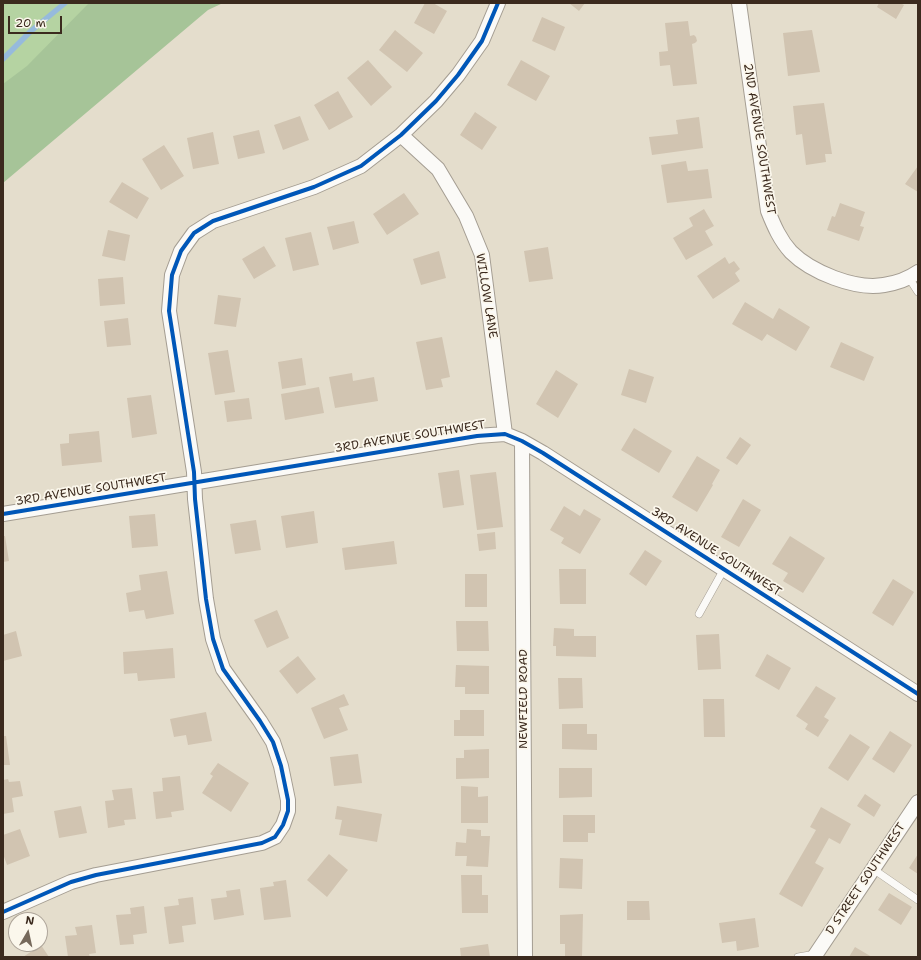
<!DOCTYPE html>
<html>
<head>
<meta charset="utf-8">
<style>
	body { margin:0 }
	#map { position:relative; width:921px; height:960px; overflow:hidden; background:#e4ddcc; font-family:"Shantell Sans",sans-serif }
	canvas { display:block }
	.frame { position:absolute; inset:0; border:4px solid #3b2a1e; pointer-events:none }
	.north { position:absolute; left:8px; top:912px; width:40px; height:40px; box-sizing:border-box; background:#fbf7ec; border:1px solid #aea59a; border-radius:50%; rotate:9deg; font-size:11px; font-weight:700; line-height:16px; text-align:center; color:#3b2a1e }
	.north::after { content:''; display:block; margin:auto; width:14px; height:18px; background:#76695b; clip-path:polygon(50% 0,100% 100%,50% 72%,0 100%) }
	.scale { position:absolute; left:8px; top:16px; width:54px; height:18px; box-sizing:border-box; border:2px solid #3b2a1e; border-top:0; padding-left:5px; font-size:12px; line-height:14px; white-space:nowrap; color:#3b2a1e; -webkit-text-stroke:3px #fbf7ec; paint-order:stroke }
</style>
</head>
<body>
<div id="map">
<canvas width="921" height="960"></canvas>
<div class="frame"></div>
<div class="north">N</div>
<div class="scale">20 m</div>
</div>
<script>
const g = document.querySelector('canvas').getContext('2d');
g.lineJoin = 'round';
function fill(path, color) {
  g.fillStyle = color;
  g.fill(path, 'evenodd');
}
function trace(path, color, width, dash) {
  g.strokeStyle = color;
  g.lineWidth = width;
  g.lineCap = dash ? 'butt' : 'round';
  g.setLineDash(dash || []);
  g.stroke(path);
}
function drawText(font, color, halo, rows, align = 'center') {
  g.font = font + ' "Shantell Sans",sans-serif';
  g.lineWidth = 3.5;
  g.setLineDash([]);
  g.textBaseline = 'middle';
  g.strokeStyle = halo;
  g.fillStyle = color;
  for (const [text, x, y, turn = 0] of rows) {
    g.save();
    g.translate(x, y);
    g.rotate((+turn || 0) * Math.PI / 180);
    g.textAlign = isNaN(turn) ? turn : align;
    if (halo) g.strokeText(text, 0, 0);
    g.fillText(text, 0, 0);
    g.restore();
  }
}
fill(new Path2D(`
	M3 3H161L3 109Z`), '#b5d3a2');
fill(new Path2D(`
	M89 3H223L208 10 3 183V84L27 66Z`), '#a6c498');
trace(new Path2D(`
	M3 59 31 31 65 3`), '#96badc', 5.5);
fill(new Path2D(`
	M425 3H433L447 11 434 34 414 23Z
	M569 3H585L579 11Z
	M879 3H900L904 5 896 19 877 7Z
	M542 17 565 27 555 51 532 41Z
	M688 21 690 36 694 35 696 37 697 41 695 43 692 44 697 84 673 86 670 65 660 66 659 52 668 51 665 23Z
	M395 30 423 53 407 72 379 50Z
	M812 30 820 72 788 76 783 33Z
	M368 60 392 87 371 106 347 78Z
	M521 60 550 76 536 101 507 85Z
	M338 91 353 117 329 130 314 105Z
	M824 103 832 154H825L826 162 806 165 802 134 796 135 793 106Z
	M475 112 497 127 482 150 460 135Z
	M300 116 309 140 283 150 274 125Z
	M699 117 703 148 652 155 649 137 678 134 676 120Z
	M259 130 265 153 238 159 233 136Z
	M213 132 219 164 193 169 187 138Z
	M164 145 184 176 161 190 142 159Z
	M686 161 688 171 708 169 712 198 667 203 661 165Z
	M918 166V192L905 184Z
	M122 182 149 198 137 219 109 202Z
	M404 193 419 214 387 235 373 214Z
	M840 203 865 212 860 226 864 227 859 241 827 230 832 216 835 217Z
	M704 209 714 226 705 231 713 245 686 260 673 238 693 226 689 218Z
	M354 221 359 243 333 250 327 227Z
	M108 230 130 235 125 261 102 256Z
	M311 232 319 265 293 271 285 238Z
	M264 246 276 266 254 279 242 259Z
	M548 247 553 279 529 282 524 251Z
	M439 251 446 278 421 285 413 259Z
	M725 257 729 264 734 261 740 269 735 273 740 281 713 299 697 276Z
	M123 277 125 304 100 306 98 279Z
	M218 295 241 298 236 327 214 324Z
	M745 302 773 319 779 308 810 327 796 351 767 334 762 341 732 324Z
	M128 318 131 345 107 347 104 321Z
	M442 337 450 377 441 379 443 387 426 390 416 342Z
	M841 342 874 357 864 381 830 367Z
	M228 350 235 392 215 395 208 353Z
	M302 358 306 385 282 389 278 362Z
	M629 369 654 377 646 403 621 395Z
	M556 370 578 384 558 418 536 404Z
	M352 373 353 381 374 377 378 401 335 408 329 377Z
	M319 387 324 413 285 420 281 394Z
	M151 395 157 434 132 438 127 398Z
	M249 398 252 419 227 422 224 401Z
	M634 428 672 451 659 473 621 450Z
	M99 431 102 462 62 466 60 444 69 443V434Z
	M740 437 751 445 737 465 726 458Z
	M697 456 720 470 712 484 713 485 697 512 672 497Z
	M459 470 464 505 443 508 438 473Z
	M496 472 503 527 477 530 470 475Z
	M743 499 761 510 739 547 721 537Z
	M564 506 580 516 584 509 601 519 580 554 561 543 564 538 550 530Z
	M314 511 318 543 286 548 281 516Z
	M155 514 158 546 132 548 129 516Z
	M256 520 261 550 235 554 230 524Z
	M495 532 496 549 479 551 477 534Z
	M3 536H5L9 561 3 562Z
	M790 536 825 558 803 593 783 581 788 573 772 564Z
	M394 541 397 564 345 570 342 548Z
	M645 550 662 561 646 586 629 574Z
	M559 569H586V604H560Z
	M167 571 174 614 146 619 144 610 129 612 126 593 141 590 139 575Z
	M465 574H487V607H465Z
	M893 579 914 592 893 626 872 613Z
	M277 610 289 638 267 648 254 620Z
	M456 621H488L489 651H457Z
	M554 628 574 629V636H596V657L556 656V646H553Z
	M16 631 22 656 3 661V635Z
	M719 634 721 669 698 670 696 635Z
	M173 648 175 678 138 681 137 673 124 674 123 652Z
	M767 654 791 668 779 690 755 676Z
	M298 656 316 679 297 694 279 671Z
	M456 665 489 666V694H465V687H455Z
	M558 678H582L583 708 559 709Z
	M816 686 836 698 824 717 829 720 818 737 805 729 808 724 796 716Z
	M344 694 349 705 339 708 348 730 324 739 311 708Z
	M703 699H724L725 737H704Z
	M460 710H484V736H454V720H460Z
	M206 712 212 741 188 745 186 735 174 737 170 719Z
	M562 724H587V734H597V750L562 749Z
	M890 731 912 745 894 773 872 759Z
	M850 734 870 747 848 781 828 768Z
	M3 736H6L10 765H3Z
	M489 749V778L456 779V758H464V750Z
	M358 754 362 783 334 786 330 757Z
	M218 763 249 783 231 812 202 793 213 776 210 774Z
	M559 768H592V797L559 798Z
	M180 776 184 810 171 812 172 817 156 819 153 792 163 791 162 778Z
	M8 779 9 782 20 781 23 796 12 798 14 812 3 814V780Z
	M461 786 478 787V797L488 796V823H461Z
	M132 788 136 819 124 820 125 825 108 828 105 801 114 800 112 790Z
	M865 794 881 805 874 817 857 806Z
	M81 806 87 833 59 838 54 811Z
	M337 806 382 814 377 842 339 835 342 820 335 819Z
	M821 807 851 824 840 844 829 838 815 863 824 868 802 907 779 894 816 830 810 827Z
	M563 815H595V833H588V842H563Z
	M20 829 30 856 7 865 3 854V835Z
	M467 829 481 830V836H490L488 867 466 866 467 856H455L456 842 466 843Z
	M329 854 348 870 327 897 307 880Z
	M918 854V874L909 868Z
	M560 858 583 859 582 889 559 888Z
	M461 875H482V895H488V913H462Z
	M286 880 291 917 264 920 260 888 274 886 273 882Z
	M240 889 244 915 214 920 211 899 227 897 226 891Z
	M889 893 912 907 901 925 878 910Z
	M193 897 196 924 182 926 184 942 169 944 164 907 179 905 178 899Z
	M627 901H649L650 920H627Z
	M144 906 147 933 133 935 134 944 120 945 116 915 131 914 130 908Z
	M583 914 582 957H565V944H560V915Z
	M755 918 759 947 737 951 736 941 722 943 719 923Z
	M92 925 96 953 89 954 90 957H68L65 936 77 935 75 927Z
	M488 944 490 957H461L460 948Z
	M41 945 49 957H23Z
	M855 947 872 957H849Z`), '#d1c4b1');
const lane = new Path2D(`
	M909 278 918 292
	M699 614 724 569
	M873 869 918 900
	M798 957 816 954`);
const street = new Path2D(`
	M739 3 768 211C774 226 780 240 791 252 811 272 855 290 884 285 896 283 908 279 918 272
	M401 135 438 169 466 216 482 255 505 434
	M522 441 525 957
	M3 514 477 436 505 434 522 441 543 453 918 694
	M3 912 71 882 96 875 262 843 275 837 283 825 288 811V800L281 766 273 742 260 721 223 669 213 639 206 599 195 499 194 472 169 311 172 275 181 251 194 233 213 221 314 187 361 166 401 135 436 101 458 75 482 41 498 3
	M814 957 918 802`);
trace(lane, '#a49d92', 8);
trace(street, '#a49d92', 16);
trace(lane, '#fbfaf7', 7);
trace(street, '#fbfaf7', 14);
trace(new Path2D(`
	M3 514 477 436 505 434 522 441 543 453 918 694
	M3 912 71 882 96 875 262 843 275 837 283 825 288 811V800L281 766 273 742 260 721 223 669 213 639 206 599 195 499 194 472 169 311 172 275 181 251 194 233 213 221 314 187 361 166 401 135 436 101 458 75 482 41 498 3`), '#0057b8', 4);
drawText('12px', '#3b2a1e', '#fbf7ec', [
	["2ND AVENUE SOUTHWEST",759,139,81],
	["WILLOW LANE",486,296,81],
	["3RD AVENUE SOUTHWEST",410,437,-9],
	["3RD AVENUE SOUTHWEST",91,490,-9],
	["3RD AVENUE SOUTHWEST",716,552,33],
	["NEWFIELD ROAD",524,699,-90],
	["D STREET SOUTHWEST",866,879,-56]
]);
</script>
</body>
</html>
